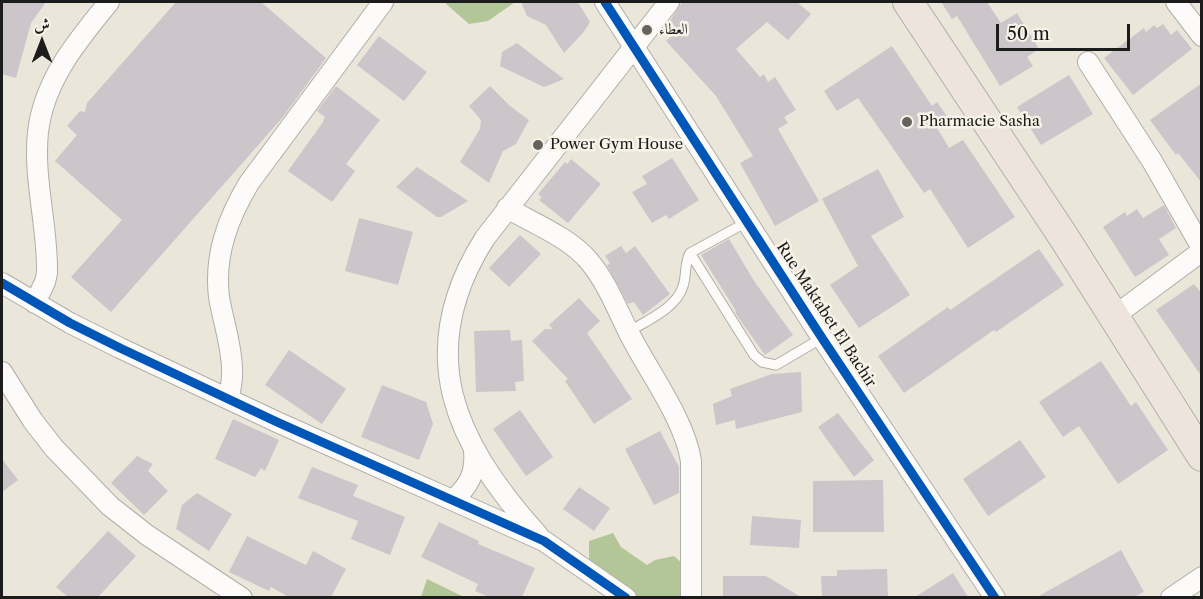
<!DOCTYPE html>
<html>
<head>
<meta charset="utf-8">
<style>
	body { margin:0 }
	#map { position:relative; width:1203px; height:599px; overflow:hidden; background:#ebe6da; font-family:"Libre Caslon Text",Amiri,serif }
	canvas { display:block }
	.frame { position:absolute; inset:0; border:3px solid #1c1c1c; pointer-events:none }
	.north { position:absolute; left:12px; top:12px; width:60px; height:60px; -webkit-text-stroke:4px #f7f3e8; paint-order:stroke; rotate:0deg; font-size:16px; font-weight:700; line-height:24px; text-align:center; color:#1c1c1c }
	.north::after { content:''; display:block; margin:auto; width:21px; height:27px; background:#1c1c1c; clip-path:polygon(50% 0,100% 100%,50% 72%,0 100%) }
	.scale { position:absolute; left:996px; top:24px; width:134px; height:27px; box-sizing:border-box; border:3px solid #1c1c1c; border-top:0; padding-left:8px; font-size:18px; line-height:21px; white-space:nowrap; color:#1c1c1c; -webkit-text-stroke:4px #f7f3e8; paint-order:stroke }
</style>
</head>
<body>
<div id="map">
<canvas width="1203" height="599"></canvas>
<div class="frame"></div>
<div class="north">ش</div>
<div class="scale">50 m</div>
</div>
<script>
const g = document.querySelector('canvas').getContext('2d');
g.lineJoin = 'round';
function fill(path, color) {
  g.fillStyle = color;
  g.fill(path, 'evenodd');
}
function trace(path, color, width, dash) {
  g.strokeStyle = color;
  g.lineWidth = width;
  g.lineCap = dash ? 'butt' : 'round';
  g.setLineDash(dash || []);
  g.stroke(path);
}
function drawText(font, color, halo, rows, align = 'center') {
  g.font = font + ' "Libre Caslon Text",Amiri,serif';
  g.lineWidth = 5;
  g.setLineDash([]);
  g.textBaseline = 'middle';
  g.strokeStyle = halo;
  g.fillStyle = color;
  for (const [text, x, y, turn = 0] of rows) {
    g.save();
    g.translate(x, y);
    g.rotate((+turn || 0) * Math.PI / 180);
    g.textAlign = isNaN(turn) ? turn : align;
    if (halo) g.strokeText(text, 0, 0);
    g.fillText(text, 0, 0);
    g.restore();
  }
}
fill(new Path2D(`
	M444 2H515L488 21 469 24Z
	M613 533 621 547 647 565 655 560 674 556 683 564 682 597H636L589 559V541Z
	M427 579 464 597H421Z`), '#b3c697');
fill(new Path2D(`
	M2 2H46L31 23 16 78 2 74Z
	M176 2H261L326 58 283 117 111 312 71 277 122 220 55 161 77 135 67 126 80 111 85 112 87 103Z
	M521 2H575L579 4 590 22 583 33 564 53 546 25 527 16Z
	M682 2H797L811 14 788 40 767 22 736 49 760 77 764 74 768 82 775 77 796 110 784 117 788 123 778 129 819 201 775 226 740 163 753 156 716 96 666 41 678 30 670 21Z
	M941 2H987L1001 23 1017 13 1039 49 1027 57 1033 66 1000 86 957 16 952 19Z
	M1163 24 1171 35 1177 30 1192 49 1133 95 1104 58 1144 28 1146 32 1154 25 1157 28Z
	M379 36 427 72 404 101 357 65Z
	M517 43 544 64 564 79 544 87 500 66 502 52Z
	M892 46 932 106 937 102 948 118 936 126 949 148 963 140 1015 217 968 248 930 189 924 193 858 98 837 111 824 91Z
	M1069 75 1093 114 1041 145 1017 107Z
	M1202 83V183L1178 153 1176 155 1150 120Z
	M336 86 380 120 346 164 355 171 332 202 288 171 323 122 325 117 317 111Z
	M490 86 510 106 529 120 516 144 503 151 489 183 460 162 480 129 481 120 469 106Z
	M672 158 699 200 669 219 666 215 652 223 632 192 647 184 642 176Z
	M571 159 601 184 568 223 539 200 542 197 538 194 565 162 567 164Z
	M417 167 468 201 441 217H437L396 187Z
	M878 169 904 217 871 236 910 295 859 328 830 285 858 266 822 199Z
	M1164 205 1176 228 1159 239 1169 255 1135 277 1103 227 1125 212 1127 216 1137 209 1143 218Z
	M359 218 413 232 398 285 345 271Z
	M520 235 541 254 509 287 489 268Z
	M729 239 754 281 793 335 765 355 738 317 735 312 736 311 701 255Z
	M621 246 626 253 635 246 670 294 643 315 634 302 628 304 607 265 610 263 605 256Z
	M1039 249 1064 285 996 332 994 330 904 393 878 356 948 307 950 310Z
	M1194 284 1202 294V377L1156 310Z
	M579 298 600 321 587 333 632 399 594 424 565 381 568 379 532 341 545 329H553L549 325Z
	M510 330 511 341 522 340 524 381 515 382 516 391 476 392 474 331Z
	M289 350 346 389 322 424 265 385Z
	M1101 361 1131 406 1136 402 1168 450 1118 484 1079 426 1063 437 1039 402Z
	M801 372 802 412 736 429 735 420 716 425 713 404 732 396 730 389 772 374Z
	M382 385 426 402 433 424 419 460 361 437Z
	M520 410 553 457 526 476 493 429Z
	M838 413 874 460 854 477 818 427Z
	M233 419 279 440 265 471 261 468 255 477 215 459Z
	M660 431 679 467V493L654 505 625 449Z
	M1020 440 1046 477 988 516 963 479Z
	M137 456 153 464 148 471 168 491 144 515 111 483Z
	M2 459 18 480 2 492Z
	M312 467 358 485 353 496 405 517 390 555 351 539 358 521 298 498Z
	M883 480 884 532H813V481Z
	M579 487 610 508 594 531 563 509Z
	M197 493 232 514 209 551 176 529 182 505Z
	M752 516 801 520 799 548 750 545Z
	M439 522 479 541 478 544 535 568 522 597H489L475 591 478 584 421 557Z
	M108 531 136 556 98 597H68L56 587Z
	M247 536 306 565 313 551 346 569 331 597H289L271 587 269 591 229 572Z
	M1121 550 1144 592 1134 597H1037Z
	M887 569 888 597H822L821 576H837V570Z
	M953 573 968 597H915Z
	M723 576H766L801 597H723Z`), '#ccc5c9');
const service = new Path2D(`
	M690 253 754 355 762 362 776 365 822 338
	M628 332C646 321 677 308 683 286 687 275 684 263 690 253L747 222`);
const minor = new Path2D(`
	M605 2 822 338 995 598
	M1176 2 1202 36
	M1088 62 1152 161 1202 248
	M507 208C533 223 570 238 589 261 606 281 617 309 629 333 648 371 685 420 691 461V598
	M2 283 70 323 120 348 277 422 544 541 626 598
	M35 303 45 282 47 273C48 226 33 179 38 132 44 80 78 40 109 2
	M1113 317 1202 251
	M2 372 33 421 54 448 110 506 147 535 242 598
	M229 398C230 389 233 380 232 370 232 346 223 321 219 297 214 255 228 218 249 183L383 2
	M453 500C469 486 476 473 474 451
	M538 535C455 444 412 353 485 238L669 2
	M1171 598 1202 577`);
const primary = new Path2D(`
	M908 2 1063 236 1202 456`);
trace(service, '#b1aea7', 11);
trace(minor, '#b1aea7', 22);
trace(primary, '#b1aea7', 32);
trace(service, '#fcfbf9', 9);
trace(minor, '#fcfbf9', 20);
trace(primary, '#ede5dd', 30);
trace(new Path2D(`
	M605 2 822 338 995 598
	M2 283 70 323 120 348 277 422 544 541 626 598`), '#0057b8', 9);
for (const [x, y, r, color] of [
	[647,30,6,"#64635e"],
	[907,122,6,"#64635e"],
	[538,145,6,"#64635e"]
]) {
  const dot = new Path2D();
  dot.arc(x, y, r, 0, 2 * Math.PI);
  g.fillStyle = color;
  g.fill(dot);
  trace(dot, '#f7f3e8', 2);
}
drawText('15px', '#1c1c1c', '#f7f3e8', [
	["العطاء",659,30],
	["Pharmacie Sasha",919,122],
	["Power Gym House",550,145]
], 'left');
drawText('15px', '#1c1c1c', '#f7f3e8', [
	["Rue Maktabet El Bachir",826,315,57]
]);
</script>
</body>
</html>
